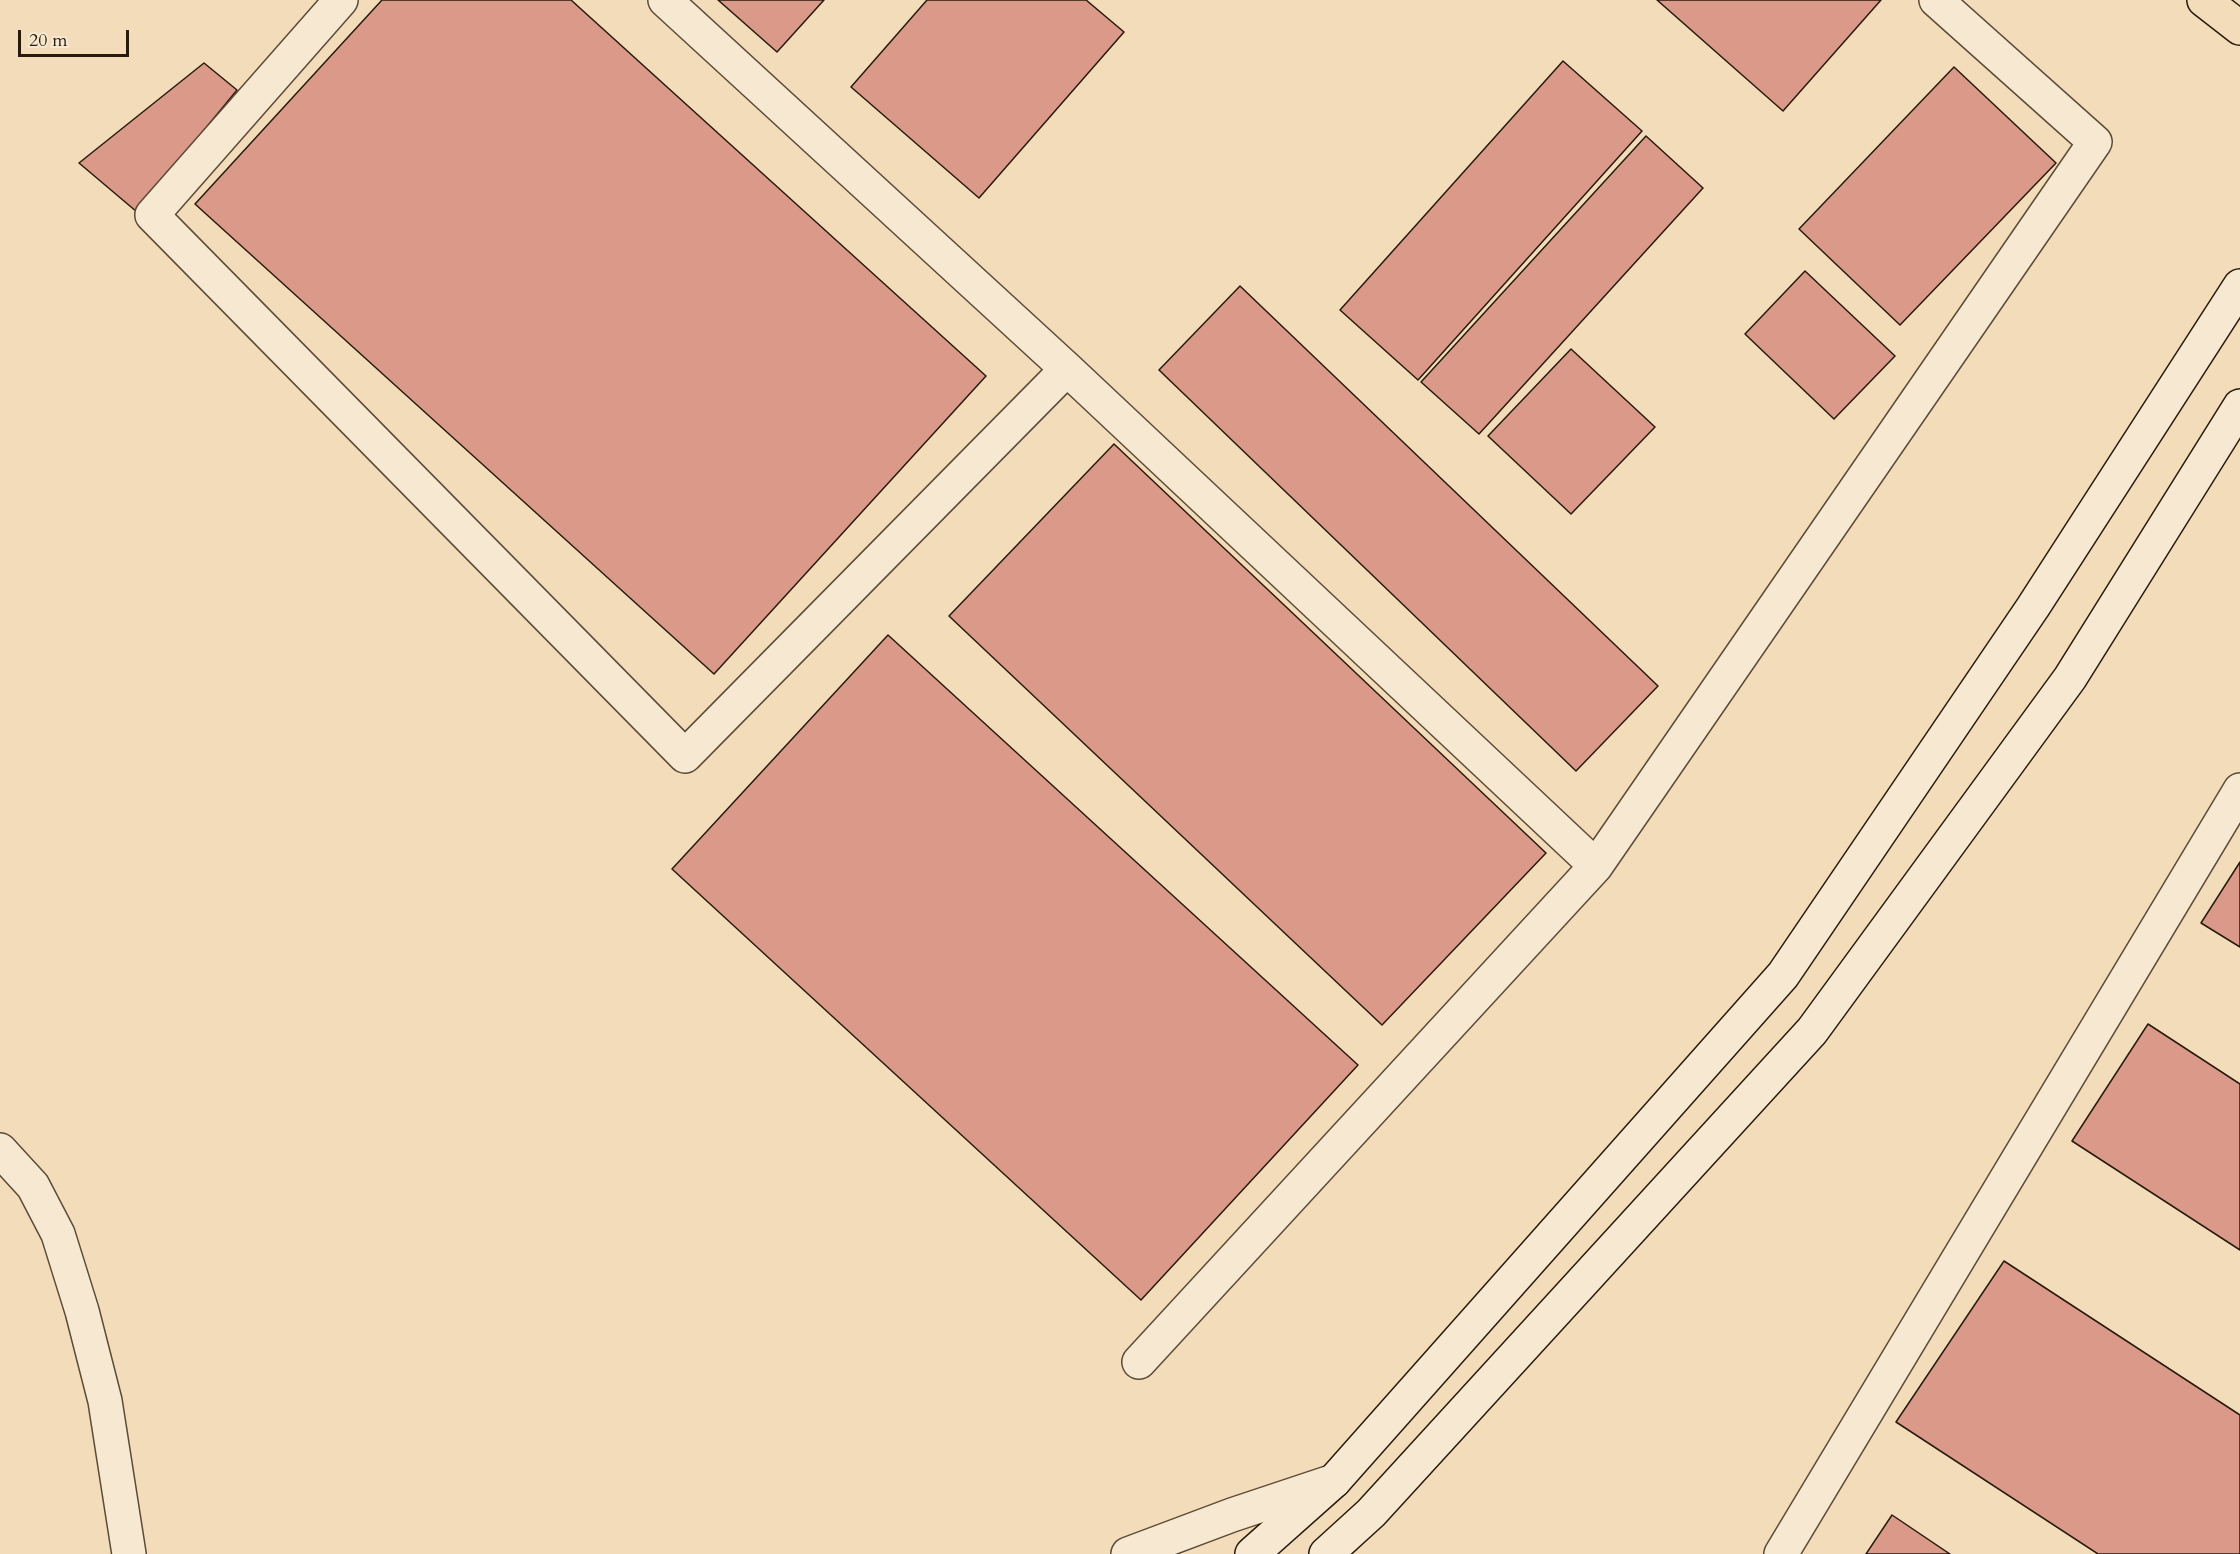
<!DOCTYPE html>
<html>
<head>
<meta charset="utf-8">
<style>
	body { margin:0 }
	#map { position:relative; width:2240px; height:1554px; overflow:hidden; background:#f3dcb9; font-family:Cardo,serif }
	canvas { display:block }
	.scale { position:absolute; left:18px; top:30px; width:111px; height:27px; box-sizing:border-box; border:3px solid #281b0d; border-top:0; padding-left:8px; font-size:18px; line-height:21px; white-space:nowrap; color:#281b0d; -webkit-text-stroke:4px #f7e8d2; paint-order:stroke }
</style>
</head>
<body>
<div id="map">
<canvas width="2240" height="1554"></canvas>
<div class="scale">20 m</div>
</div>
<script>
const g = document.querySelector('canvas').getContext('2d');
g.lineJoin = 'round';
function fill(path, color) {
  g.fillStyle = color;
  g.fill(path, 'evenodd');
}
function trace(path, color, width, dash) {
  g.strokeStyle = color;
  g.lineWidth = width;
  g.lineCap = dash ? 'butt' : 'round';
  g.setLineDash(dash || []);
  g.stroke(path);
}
const building = new Path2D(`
	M382 0H571L986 376 714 674 195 204Z
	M718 0H824L777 52Z
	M927 0H1086L1124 32 979 198 851 87Z
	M1657 0H1881L1783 111Z
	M1563 61 1642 131 1418 380 1340 310Z
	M204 63 237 90 137 212 79 163Z
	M1954 67 2056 163 1900 325 1799 229Z
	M1646 136 1703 188 1479 434 1421 382Z
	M1805 271 1895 356 1834 419 1745 334Z
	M1240 286 1658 686 1576 771 1159 370Z
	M1571 349 1655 427 1571 514 1488 436Z
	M1114 444 1546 853 1382 1025 949 616Z
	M888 635 1358 1065 1141 1300 672 869Z
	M2240 862V947L2201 923Z
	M2148 1024 2240 1084V1250L2072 1141Z
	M2004 1261 2240 1415V1554H2098L1896 1422Z
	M1892 1515 1950 1554H1866Z`);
fill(building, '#db9a89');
trace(building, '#281b0d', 1.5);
const minor = new Path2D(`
	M341 0 152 215 685 756 1067 369
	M665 0 1067 369 1596 866
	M1139 1362 1596 866 2095 142 1936 0
	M1781 1554 2240 790`);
const tertiary = new Path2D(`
	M0 1150 33 1186 58 1234 82 1311 105 1401 129 1554
	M1128 1554 1232 1515 1334 1481`);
const secondary = new Path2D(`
	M1252 1554 1334 1481 1783 975 2033 607 2240 286
	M1326 1554 1371 1513 1812 1031 2070 678 2240 406`);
const primary = new Path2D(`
	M2204 0 2240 28`);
trace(minor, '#5b4b38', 36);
trace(tertiary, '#5b4b38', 36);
trace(secondary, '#281b0d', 36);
trace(primary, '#281b0d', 36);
trace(minor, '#f7e8d2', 33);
trace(tertiary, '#f7e8d2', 33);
trace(secondary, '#f7e8d2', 33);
trace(primary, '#f3dcb9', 33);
</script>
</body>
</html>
